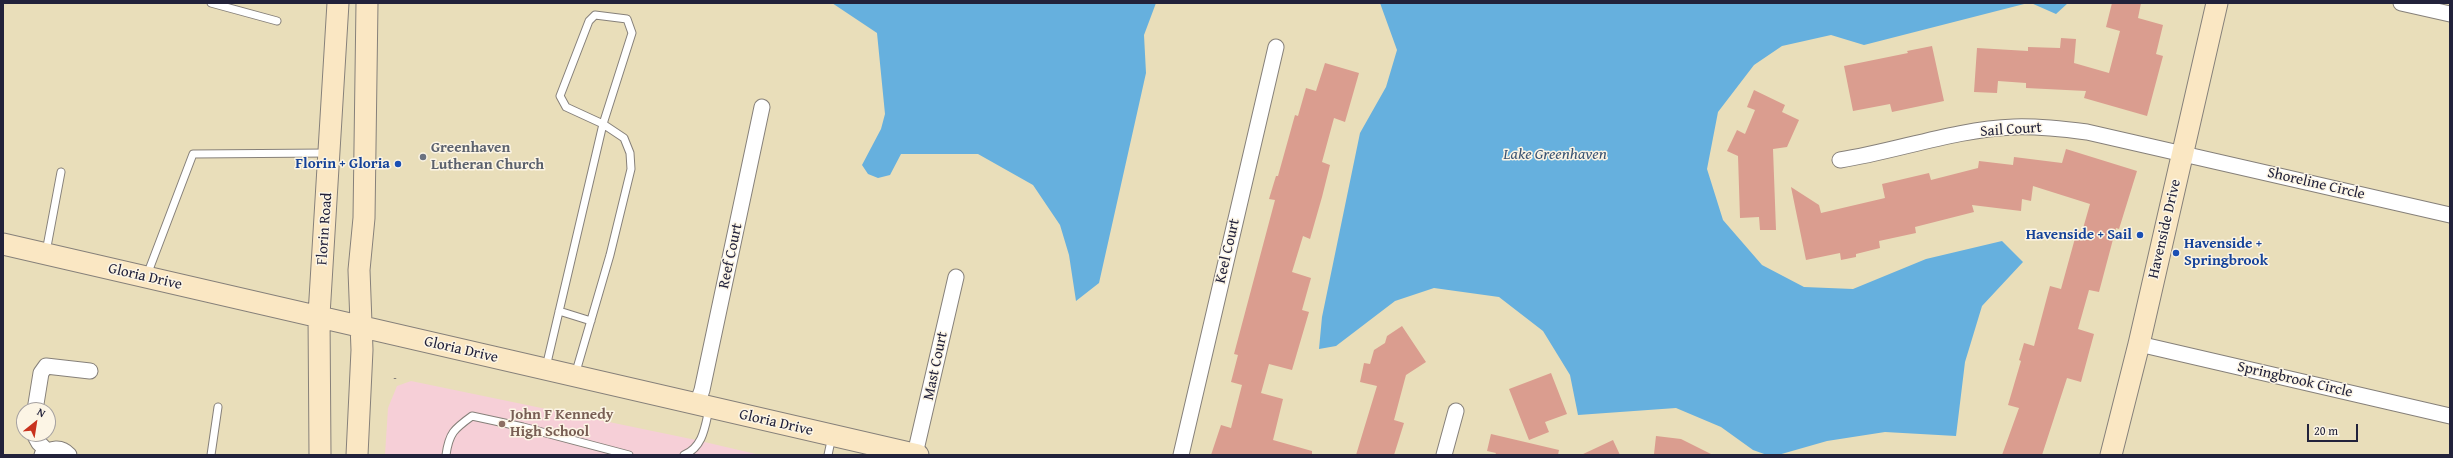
<!DOCTYPE html>
<html>
<head>
<meta charset="utf-8">
<style>
	body { margin:0 }
	#map { position:relative; width:2453px; height:458px; overflow:hidden; background:#e9deba; font-family:"Gentium Book Plus",serif }
	canvas { display:block }
	.frame { position:absolute; inset:0; border:4px solid #22223b; pointer-events:none }
	.north { position:absolute; left:16px; top:402px; width:40px; height:40px; box-sizing:border-box; background:#fcf5e5; border:1px solid #a5a1a1; border-radius:50%; rotate:30deg; font-size:11px; font-weight:700; line-height:16px; text-align:center; color:#22223b }
	.north::after { content:''; display:block; margin:auto; width:14px; height:18px; background:#c8321e; clip-path:polygon(50% 0,100% 100%,50% 72%,0 100%) }
	.scale { position:absolute; left:2307px; top:424px; width:51px; height:18px; box-sizing:border-box; border:2px solid #22223b; border-top:0; padding-left:5px; font-size:12px; line-height:14px; white-space:nowrap; color:#22223b; -webkit-text-stroke:3px #fcf5e5; paint-order:stroke }
</style>
</head>
<body>
<div id="map">
<canvas width="2453" height="458"></canvas>
<div class="frame"></div>
<div class="north">N</div>
<div class="scale">20 m</div>
</div>
<script>
const g = document.querySelector('canvas').getContext('2d');
g.lineJoin = 'round';
function fill(path, color) {
  g.fillStyle = color;
  g.fill(path, 'evenodd');
}
function trace(path, color, width, dash) {
  g.strokeStyle = color;
  g.lineWidth = width;
  g.lineCap = dash ? 'butt' : 'round';
  g.setLineDash(dash || []);
  g.stroke(path);
}
function drawText(font, color, halo, rows, align = 'center') {
  g.font = font + ' "Gentium Book Plus",serif';
  g.lineWidth = 3;
  g.setLineDash([]);
  g.textBaseline = 'middle';
  g.strokeStyle = halo;
  g.fillStyle = color;
  for (const [text, x, y, turn = 0] of rows) {
    g.save();
    g.translate(x, y);
    g.rotate((+turn || 0) * Math.PI / 180);
    g.textAlign = isNaN(turn) ? turn : align;
    if (halo) g.strokeText(text, 0, 0);
    g.fillText(text, 0, 0);
    g.restore();
  }
}
fill(new Path2D(`
	M411 381 696 440 760 455H385L388 408 397 386Z`), '#f6cfd7');
fill(new Path2D(`
	M832 3H1156L1144 35 1146 73 1099 283 1076 301 1069 255 1060 225 1033 185 978 154H901L890 175 878 178 868 174 862 165 881 129 885 114 877 33Z
	M1380 3H2028L1864 45 1831 35 1782 46 1754 65 1718 112 1707 169 1723 220 1762 265 1804 287 1853 289 1926 259 2002 241 2023 262 1982 306 1965 362 1956 436 1885 432 1827 441 1778 455H1767L1753 450 1721 427 1676 408 1578 415 1570 375 1543 331 1499 297 1434 288 1395 301 1336 346 1319 349 1322 317 1360 133 1386 87 1397 50Z
	M2031 3H2068L2056 14Z`), '#66b0de');
fill(new Path2D(`
	M2112 3H2141L2138 18 2163 25 2156 54 2163 56 2147 116 2084 98 2086 91 2026 88V83L1998 81 1997 93 1974 92 1977 48 2028 51V47L2060 48 2061 38 2076 39 2074 63 2109 73 2120 31 2106 27Z
	M1932 46 1944 101 1892 112 1890 104 1853 111 1844 66 1908 53 1907 51Z
	M1325 63 1359 73 1345 122 1334 118 1322 162 1330 165 1322 197 1310 239 1303 236 1292 272 1311 278 1302 310 1309 312 1292 370 1269 364 1261 393 1283 399 1273 440 1312 451V455H1211L1221 425 1231 428 1242 385 1231 382 1238 355 1234 354 1275 200 1269 199 1276 176H1278L1295 115 1298 116 1306 88 1316 91Z
	M1754 90 1785 105 1782 112 1799 120 1787 147 1773 149 1776 230H1760L1759 217 1740 218 1738 156 1727 151 1737 130 1745 134 1755 110 1747 107Z
	M2066 149 2137 171 2119 229 2116 228 2099 292 2089 290 2078 329 2094 334 2081 382 2067 378 2042 455H2002L2019 408 2008 405 2021 361 2019 360 2024 343 2034 346 2050 286 2061 289 2077 231 2082 232 2090 204 2033 186 2031 201 2022 199 2021 211 1972 205 1974 212 1915 227 1916 233 1879 241 1880 248 1856 254V257L1841 260 1840 253 1806 260 1791 187 1819 205 1821 213 1885 198 1882 184 1929 173 1931 180 1978 168 1979 161 2013 165 2014 157 2062 163Z
	M1402 326 1426 362 1406 375 1394 420 1404 423 1394 455H1356L1377 386 1360 382 1364 363 1370 364 1374 350 1385 343 1387 336Z
	M1551 373 1567 414 1545 422 1549 432 1529 440 1509 389Z
	M1491 434 1559 450 1558 455H1495L1496 453 1487 451Z
	M1656 436 1681 439 1713 455 1654 454Z
	M1613 440 1620 455H1581Z`), '#da9d8f');
const lane = new Path2D(`
	M211 3 277 21
	M46 252 61 172
	M147 275 193 154 328 153
	M559 311 591 321
	M546 367 603 124 632 33 627 19 595 15 589 21 560 96 566 107 603 124 624 138 630 153 631 169 610 255 575 375
	M211 455 218 407
	M446 455C449 433 454 429 472 416L523 427 629 455
	M684 455C703 447 705 427 709 409
	M828 455 832 436`);
const street = new Path2D(`
	M2401 3 2450 14
	M1840 160C1897 151 1956 129 2014 127 2039 126 2063 129 2087 132L2450 215
	M2139 344 2450 416
	M697 404 702 390 762 107
	M35 410 41 373 46 366 90 371
	M34 434 39 443 47 451
	M915 454 956 277
	M42 455C51 448 61 446 69 455
	M1181 455 1276 47
	M1444 455 1456 411`);
const secondary = new Path2D(`
	M3 244 918 455
	M320 455 319 315 338 3
	M357 455 362 350 359 270 364 218 367 3
	M2111 455 2139 344 2217 3`);
trace(lane, '#86807a', 9);
trace(street, '#86807a', 17);
trace(secondary, '#86807a', 23);
trace(new Path2D(`
	M395 379V377`), '#86807a', 2.5, [1, 3]);
trace(lane, '#fff', 7);
trace(street, '#fff', 15);
trace(secondary, '#fae7c3', 21);
for (const [x, y, r, color] of [
	[423,157,4,"#6b7280"],
	[398,164,4,"#1a4fb4"],
	[2140,235,4,"#1a4fb4"],
	[2176,253,4,"#1a4fb4"],
	[502,424,4,"#8d6e63"]
]) {
  const dot = new Path2D();
  dot.arc(x, y, r, 0, 2 * Math.PI);
  g.fillStyle = color;
  g.fill(dot);
  trace(dot, '#fcf5e5', 1.5);
}
drawText('15px', '#22223b', '#fcf5e5', [
	["Sail Court",2011,130,-4],
	["Shoreline Circle",2316,184,13],
	["Florin Road",325,229,-86],
	["Havenside Drive",2165,229,-77],
	["Keel Court",1228,251,-77],
	["Reef Court",731,256,-78],
	["Gloria Drive",145,277,13],
	["Gloria Drive",461,350,13],
	["Mast Court",936,366,-78],
	["Springbrook Circle",2295,380,13],
	["Gloria Drive",776,423,13]
]);
drawText('bold 15px', '#5b616d', '#fcf5e5', [
	["Greenhaven",431,148],
	["Lutheran Church",431,165]
], 'left');
drawText('bold 15px', '#164399', '#fcf5e5', [
	["Florin + Gloria",390,164],
	["Havenside + Sail",2132,235],
	["Havenside +",2184,244,"left"],
	["Springbrook",2184,261,"left"]
], 'right');
drawText('bold 15px', '#785e54', '#fcf5e5', [
	["John F Kennedy",510,415],
	["High School",510,432]
], 'left');
drawText('italic 16px', '#3a5474', '#fcf5e5', [
	["Lake Greenhaven",1555,155]
]);
</script>
</body>
</html>
